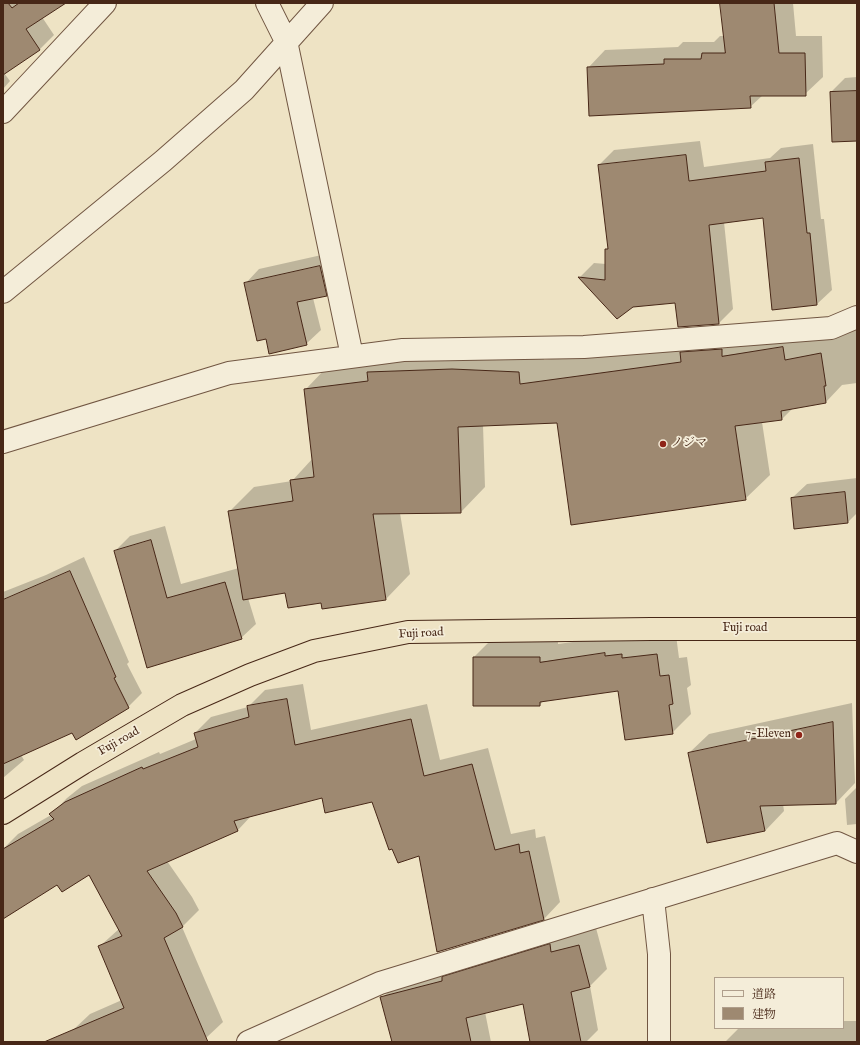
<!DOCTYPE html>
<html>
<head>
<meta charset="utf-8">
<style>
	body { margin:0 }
	#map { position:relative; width:860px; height:1045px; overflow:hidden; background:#eee3c4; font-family:"IM FELL English","Noto Serif JP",serif }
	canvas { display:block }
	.frame { position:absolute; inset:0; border:4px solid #472717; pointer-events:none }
	.legend { position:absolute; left:714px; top:977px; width:130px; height:52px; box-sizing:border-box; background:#f4edd9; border:1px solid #af9e8b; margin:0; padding:5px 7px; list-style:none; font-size:12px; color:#472717 }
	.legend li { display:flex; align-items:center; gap:8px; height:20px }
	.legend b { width:20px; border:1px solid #af9e8b }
</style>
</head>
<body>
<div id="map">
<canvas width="860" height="1045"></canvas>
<div class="frame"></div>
<ul class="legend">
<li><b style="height:5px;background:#f4edd9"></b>道路</li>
<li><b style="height:11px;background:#9e8971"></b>建物</li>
</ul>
</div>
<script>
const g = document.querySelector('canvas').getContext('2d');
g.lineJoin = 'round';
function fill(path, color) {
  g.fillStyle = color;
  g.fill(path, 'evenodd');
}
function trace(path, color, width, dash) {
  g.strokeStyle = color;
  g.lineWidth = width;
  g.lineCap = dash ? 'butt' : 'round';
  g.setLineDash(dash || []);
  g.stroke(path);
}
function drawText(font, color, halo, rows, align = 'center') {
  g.font = font + ' "IM FELL English","Noto Serif JP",serif';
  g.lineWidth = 3.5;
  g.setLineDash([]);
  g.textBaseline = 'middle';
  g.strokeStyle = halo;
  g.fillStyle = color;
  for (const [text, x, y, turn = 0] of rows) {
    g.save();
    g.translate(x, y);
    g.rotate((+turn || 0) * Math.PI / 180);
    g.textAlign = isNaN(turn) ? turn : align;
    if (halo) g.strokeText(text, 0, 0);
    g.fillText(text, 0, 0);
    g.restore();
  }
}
fill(new Path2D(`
	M3 3H64L42 17 54 35 40 49 4 73 10 81 3 89Z
	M721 3H793L796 36H822L823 77 805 94 763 95 750 107 588 68 605 50 678 47 683 42H714L720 36H724Z
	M857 77V140L831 92 845 78Z
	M700 141 704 167 770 158 781 148 813 144 821 219H824L832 290 817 304 773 309 764 217 724 222 733 309 719 323 676 302 580 277 594 263 606 264V250L609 247 599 165 614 150Z
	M335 252 341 280 326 295 313 298 321 330 306 344 266 338 245 284 259 269Z
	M857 327V383L842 385 826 402 794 407 782 419 762 422 770 475 745 499 557 422 483 425 485 487 461 512 400 513 410 574 386 599 322 602 286 592 248 598 256 624 241 638 147 666 115 551 130 536 165 526 181 584 239 568 230 511 254 487 292 481 313 458 305 390 329 365 543 348 544 360 695 339Z
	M857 478V513L848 522 795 528 792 498 807 484Z
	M84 557 129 662 127 664 142 693 128 707 21 755 24 760 3 778V592L46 575Z
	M623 635H676L679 658 687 657 691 685 687 688 691 714 672 733 619 689 544 700 540 705 474 657 492 639 558 638V644Z
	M303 684 311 730 427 704 440 760 488 748 511 834 535 829 536 838 545 836 560 902 544 919 438 951 420 854 372 800 322 796 252 815 238 830 167 861 192 897 199 910 182 927 223 1022 206 1038 196 1042H79L73 1030 90 1014 122 1000 100 946 119 929 89 874 57 883 3 918V849L18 834 51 815 67 798 82 786 159 752 160 754 196 739 195 733 211 717 248 707 265 690Z
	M852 703 855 783 836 803 783 804 784 811 765 831 689 753 709 734Z
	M857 787V824L847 825 845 799Z
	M596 928 607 969 590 986 598 1030 586 1042H531L524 1003 485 1012 491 1042H444L382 998 399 981Z
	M843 1021H857V1042H725L738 1029 843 1028Z`), '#0003');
const building = new Path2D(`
	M3 3H8L12 8 19 3H66L26 29 40 50 3 75Z
	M720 3H774L779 53H805L806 96H750L751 108 589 116 587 67 664 64V59H701L702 53H725Z
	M857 91V141L832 142 830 92Z
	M686 155 689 181 766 171 765 162 799 158 807 233H810L817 305 772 310 763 218 709 225 719 324 678 327 675 303 633 307 617 319 578 277 605 280V249H608L598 165Z
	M320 266 327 296 297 302 307 345 269 354 266 339 257 341 244 283Z
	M783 347 785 360 821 353 826 386H824L826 403 781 411 782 420 735 426 746 500 571 525 557 423 458 427 461 513 373 514 386 600 322 609 321 603 288 608 285 593 243 600 228 511 293 501 290 480 314 477 304 389 368 381 367 372 452 369 519 372 520 384 681 362 680 352 722 349V356Z
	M845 492 848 523 794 529 791 498Z
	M151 540 167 598 225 582 242 639 147 668 114 551Z
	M70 571 116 677 114 678 129 708 76 740 72 733 3 764V600Z
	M605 653V656L622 654V658L657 654 660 676 669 675 673 704 669 705 673 734 625 740 618 691 540 702V706H473V657H540V662Z
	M287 699 295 745 411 719 424 776 472 764 495 850 519 844 520 853 529 851 544 920 437 952 419 856 398 863 392 849 389 850 372 802 325 813 322 798 234 821 238 831 147 871 176 913 183 927 164 938 208 1042H44L124 1008 98 946 122 936 89 875 62 892 57 885 3 919V849L54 819 49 814 65 802 142 767 143 769 198 747 194 733 249 717 247 706Z
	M833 722 836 804 760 806 765 831 707 843 688 753Z
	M550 944 551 952 579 945 590 987 571 992 581 1042H530L523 1004 466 1018 471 1042H392L380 997 442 981V977Z`);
fill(building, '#9e8971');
trace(building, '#472717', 1);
const minor = new Path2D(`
	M267 3 286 41 352 356
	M3 112 105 3
	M3 292 163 161 244 90 322 3
	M3 442 229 373 403 350 584 347 831 328 857 317
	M653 899 659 954V1042
	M248 1042 380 983 837 843 857 852`);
const highway = new Path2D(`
	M3 813 83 763 182 705 250 675 314 651 408 632 651 629H857`);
trace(minor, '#715642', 24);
trace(highway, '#472717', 24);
trace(minor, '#f4edd9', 22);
trace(highway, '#eee3c4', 22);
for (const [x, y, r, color] of [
	[663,444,4,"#8f2418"],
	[799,735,4,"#8f2418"]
]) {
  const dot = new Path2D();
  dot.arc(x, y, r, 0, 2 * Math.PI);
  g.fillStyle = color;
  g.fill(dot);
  trace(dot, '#f4edd9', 1.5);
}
drawText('12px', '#472717', '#f4edd9', [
	["ノジマ",671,444],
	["7-Eleven",791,735,"right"]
], 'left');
drawText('12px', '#472717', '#f4edd9', [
	["Fuji road",745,629],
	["Fuji road",421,634,-3],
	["Fuji road",119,742,-30]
]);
</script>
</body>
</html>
